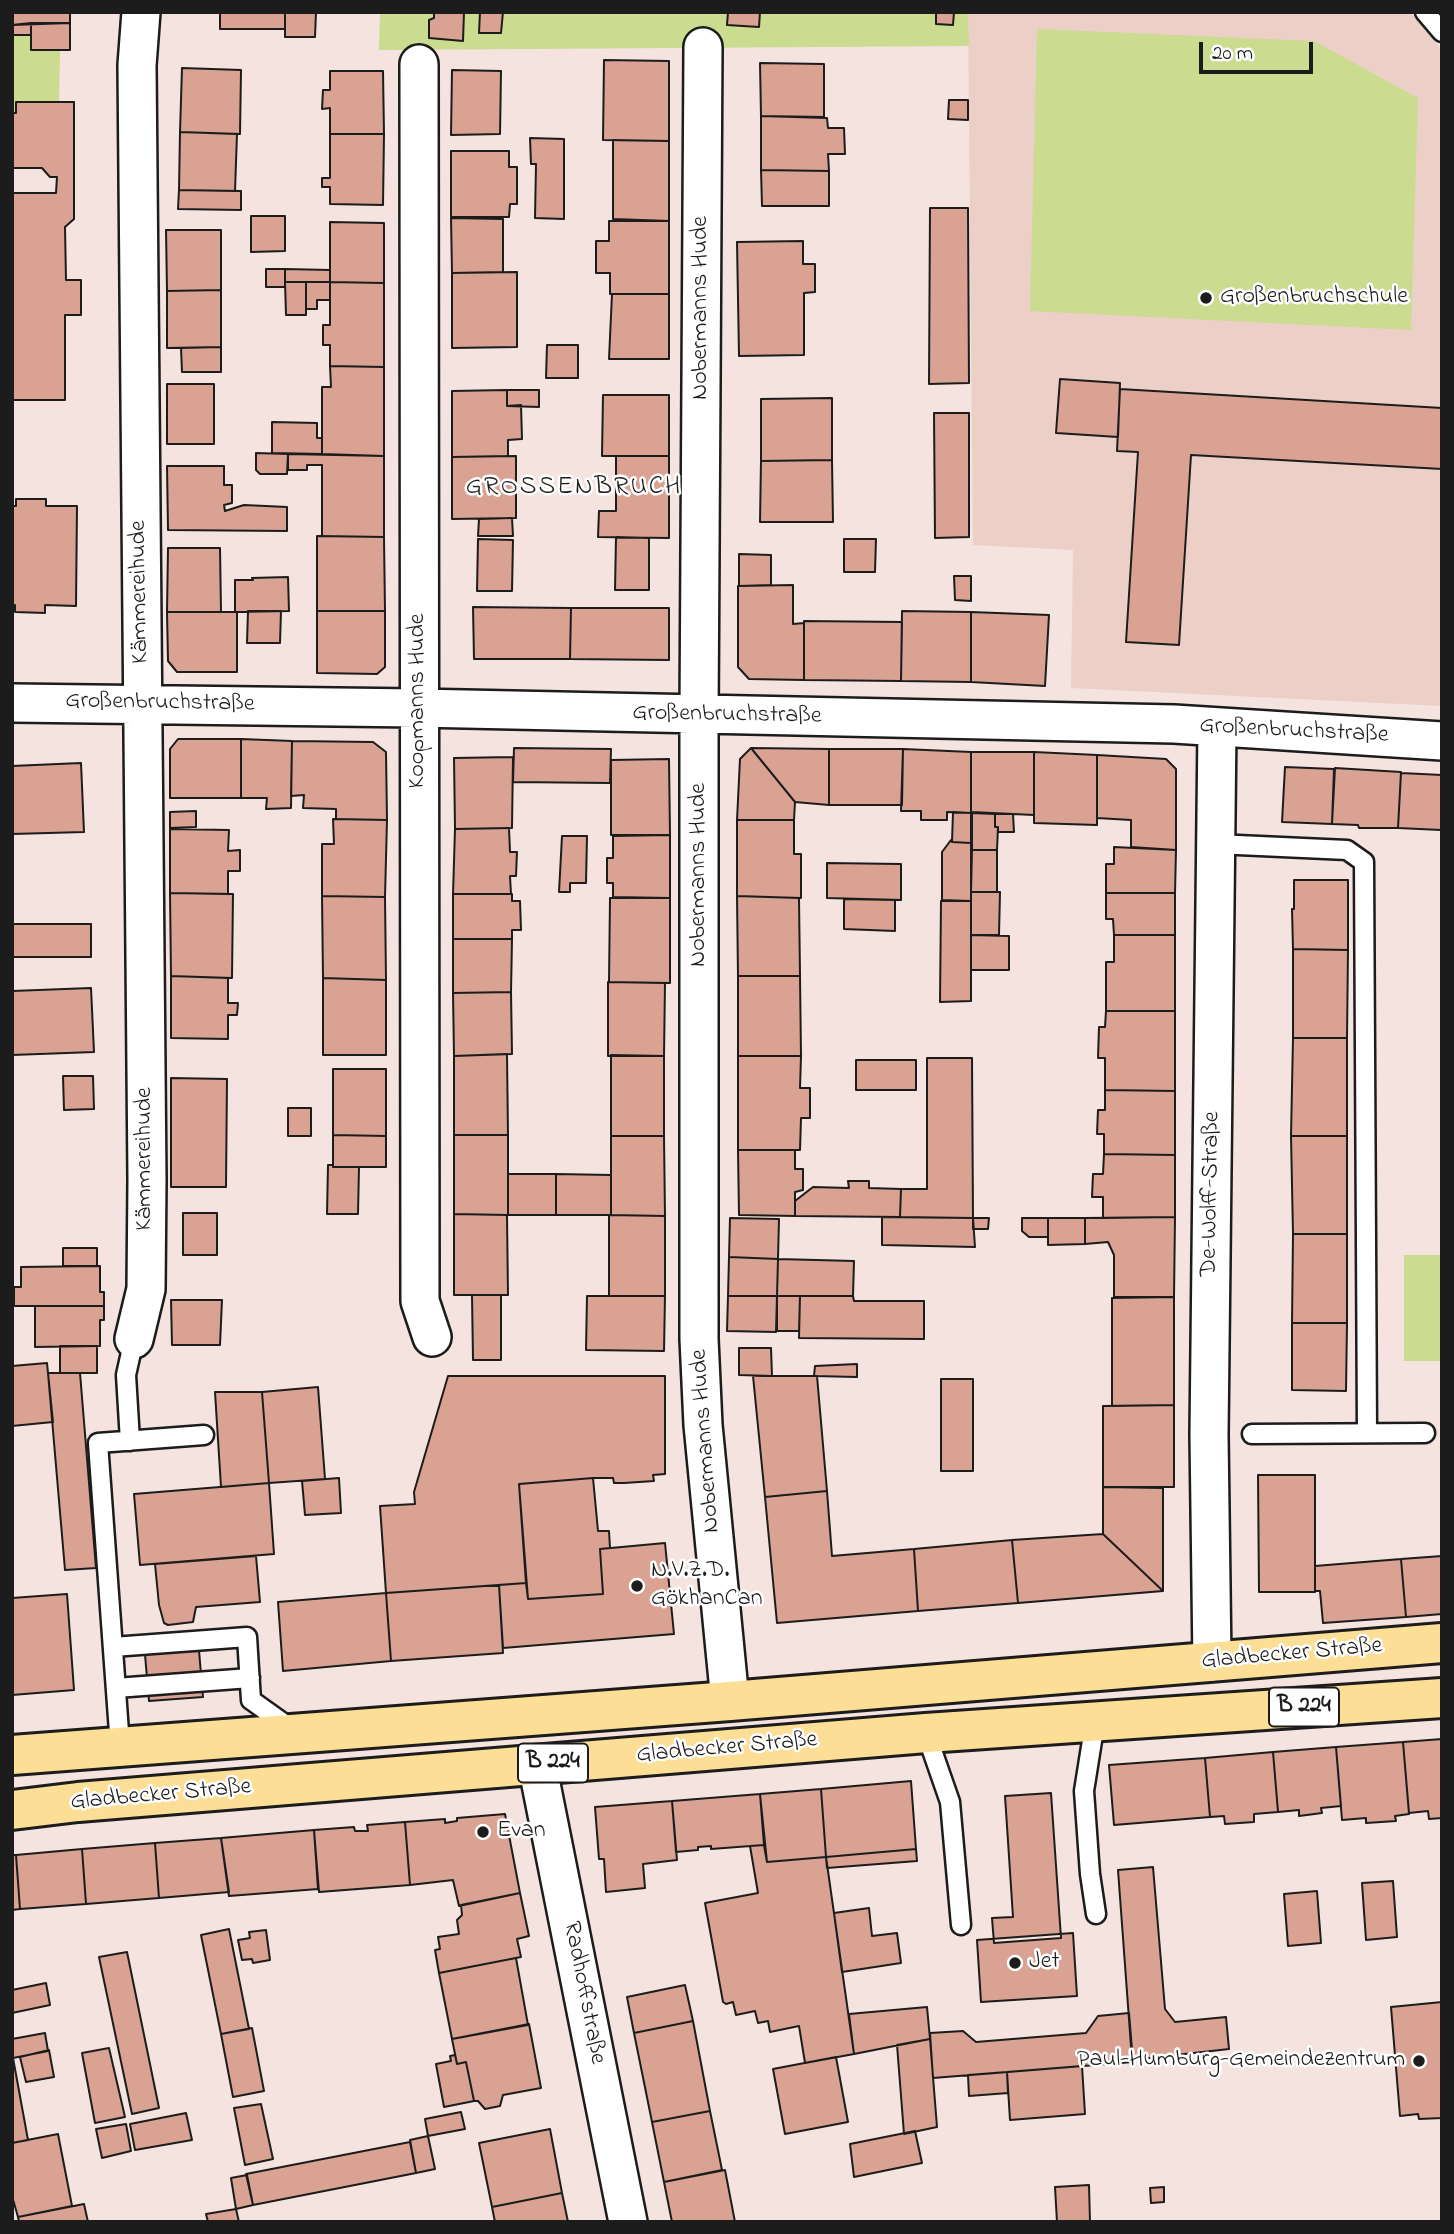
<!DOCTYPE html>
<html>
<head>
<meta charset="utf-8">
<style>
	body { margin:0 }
	#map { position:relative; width:1454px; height:2234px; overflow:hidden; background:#f4e3df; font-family:"Indie Flower",sans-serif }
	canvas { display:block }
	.frame { position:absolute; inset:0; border:14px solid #1c1c1c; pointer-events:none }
	.scale { position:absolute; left:1199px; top:42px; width:114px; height:32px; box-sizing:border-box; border:4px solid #1c1c1c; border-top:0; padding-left:9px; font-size:21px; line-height:24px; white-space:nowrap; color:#1c1c1c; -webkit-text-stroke:5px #fff; paint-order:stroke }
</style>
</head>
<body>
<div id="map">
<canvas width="1454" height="2234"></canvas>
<div class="frame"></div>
<div class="scale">20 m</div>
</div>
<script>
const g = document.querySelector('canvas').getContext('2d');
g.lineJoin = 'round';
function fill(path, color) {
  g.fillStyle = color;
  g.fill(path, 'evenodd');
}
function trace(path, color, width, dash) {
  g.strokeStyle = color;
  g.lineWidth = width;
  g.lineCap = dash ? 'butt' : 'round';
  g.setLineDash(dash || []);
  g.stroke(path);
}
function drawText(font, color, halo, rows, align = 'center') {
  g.font = font + ' "Indie Flower",sans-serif';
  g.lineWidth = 5;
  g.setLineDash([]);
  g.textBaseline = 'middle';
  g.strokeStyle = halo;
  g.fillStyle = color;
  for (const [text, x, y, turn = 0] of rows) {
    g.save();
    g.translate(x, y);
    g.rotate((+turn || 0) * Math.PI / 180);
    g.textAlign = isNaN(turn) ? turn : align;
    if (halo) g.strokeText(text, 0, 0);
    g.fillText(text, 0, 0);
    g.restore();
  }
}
fill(new Path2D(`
	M968 12H1410L1442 50V706L1071 688 1073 550 973 545Z`), '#ecd0c8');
fill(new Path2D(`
	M380 12H968L969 46 379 50Z
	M1037 29 1314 41 1418 98 1411 330 1030 311Z
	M12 35H31L32 50H60L59 102H17L16 113H12Z
	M1404 1255H1442V1361H1404Z`), '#cbdb8f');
const building = new Path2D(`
	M12 12H70V23L12 25Z
	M220 12H285V29H220Z
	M285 12H316L315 37H285Z
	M434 12H464L463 41 429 38V20L434 18Z
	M480 12H503L501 33H479Z
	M728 12H760L759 27 727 25Z
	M936 12H954L953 25 936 24Z
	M31 23H70V50H31Z
	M31 23V35H12V25Z
	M604 60 669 61V141L603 140Z
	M760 63 824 64V117L761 116Z
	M182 68 241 70 240 134 180 132Z
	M452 70 501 71 500 134 451 135Z
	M330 71H383L384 134H330V108L322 109 323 90H330Z
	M949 100H968V120L948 119Z
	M16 102H74V219L65 227 66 280H81V315H65V400H12V193H56L57 177H50L42 168H12V113H16Z
	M761 116 827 118 828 128H844L845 154H828L829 171 761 170Z
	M180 132 237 134 235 191 179 190Z
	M330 134H384L383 205 330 204V187H322V178H330Z
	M530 138 564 139V219L535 218 536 164H531Z
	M613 140 669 141V221L613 219Z
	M451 151H509V167H517V204H510L509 217H451Z
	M761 170 829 171V206H762Z
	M179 190 241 191V210L178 209Z
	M930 208H968L969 383 929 384Z
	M251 216H285V251L251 252Z
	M451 218 503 219V272L452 273Z
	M609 221H669V294H610V273H596V241H609Z
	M330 222 384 223V283L330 282Z
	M166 230H221V290L167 291Z
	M803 241V264H815V292L804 293V355L739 356 737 242Z
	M266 269H285V287H266Z
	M285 269 330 270V282H285Z
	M517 272V347L452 348V273Z
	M285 282H306V315H286Z
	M306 282H330V300H317V309H306Z
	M330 282 384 283V367L330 366V345H323V325H330Z
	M221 290V347L167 348V291Z
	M612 294H669V359H609Z
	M547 345H578V378H546Z
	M221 347V372H182L181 348Z
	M330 366 384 367V456L322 454V387H331Z
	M1060 379 1120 383 1118 437 1056 433Z
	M167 384H214V444H167Z
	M1120 389 1442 408V469L1191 455 1179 645 1126 642 1138 452 1117 451Z
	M507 390V406L521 405 522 439 508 440V456L452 457V391Z
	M507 390H539V407L507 406Z
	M603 395H669V456H602Z
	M832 398V460L761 461V399Z
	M934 413H969V537L935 538Z
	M272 422 317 423V438H322V454L272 453Z
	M256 453 288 454 287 474H260L256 470Z
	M288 454 384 456V537L322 536V465H307V470H288Z
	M516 456V518L452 519V457Z
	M616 456H669V538L598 537 599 511H616Z
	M832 460 833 522H760L761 461Z
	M167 466H224V485H232V503L224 505 225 511 244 505 287 507V531L168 530Z
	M16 499H46V506H77L76 606 45 605V613L15 612V605H12V506H16Z
	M512 518 513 536H478L479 519Z
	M317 536 384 537 385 611H317Z
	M616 537 649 538V590H615Z
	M478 539 513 540 512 591H477Z
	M844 539H876L875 572H844Z
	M168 548H220L221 612H167Z
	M739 554 771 555V585L739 586Z
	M954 576H971V601L955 600Z
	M288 577 289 611 235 612V580H253L252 578Z
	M793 585V624L804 623V680L749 679 738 667V586Z
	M473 607 571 608 570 659H474Z
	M571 608H669V660L570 659Z
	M248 611H281L280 643H247Z
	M317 611H385V667L377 674 317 673Z
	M902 611 971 612V682L901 681Z
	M167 612H237V672H177L168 661Z
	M971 612 1049 615 1045 686 971 682Z
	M804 621 902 622 901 681 804 680Z
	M178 739H241V798H170V749Z
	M241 739 292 741 291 808 266 809 267 798H241Z
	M292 741 373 742 386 752 387 820 336 819V809L303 808 304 795 291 796Z
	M514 748 611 749 610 783 513 782Z
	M751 748 795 802 794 820H737L740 759Z
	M751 748 829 749V805L795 802Z
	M829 749H903L902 805H829Z
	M903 749 971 752V813L947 812V820H921V811H901Z
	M971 752H1034V815L971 812Z
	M1034 752 1097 755V825L1034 823Z
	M1097 755 1166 759 1176 769V850L1131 847V820L1097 818Z
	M513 757 512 828 455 829 454 758Z
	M669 759 670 835H611V760Z
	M81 763 84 832 12 834V766Z
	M1285 767 1334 769 1332 824 1282 822Z
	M1335 768 1401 772 1398 828H1359L1358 825 1332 824Z
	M1401 773 1442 775V832L1441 830 1398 828Z
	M196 811V827L170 828V812Z
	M953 812 971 813V843L952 842Z
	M972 813 995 814V827H998L997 850H972Z
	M995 814H1013L1014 832H998V827H995Z
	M333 819 387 820 385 897 322 896V844H334Z
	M737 820H794V854H801V898L737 896Z
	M509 828 510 852H517L516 876H510L511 894H453L455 829Z
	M170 829 229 830 228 851 240 850V871H228V894L170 893Z
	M670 835V898L613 897V883H607V858H613V836Z
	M562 836H587L586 883H570V892H559Z
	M951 840 952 842 971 843V901L942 900V852Z
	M1114 847 1176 850 1175 893H1106V864H1114Z
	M972 850H997V892H971Z
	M827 863 901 864V900L827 898Z
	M1294 880H1348V950L1293 949 1292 909H1294Z
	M971 892H1000L999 935H971Z
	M170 893 233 894 232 978 171 976Z
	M1106 893H1175V935H1114L1113 919H1106Z
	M453 894H512V901H520L521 930H512V939H453Z
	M322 896 385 897 386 980 323 978Z
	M737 896 799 898 800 976H738Z
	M610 898H670V983L609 982Z
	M844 899 895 900V931L844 929Z
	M941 901H971V1001L940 1002Z
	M12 924H91V957H12Z
	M971 935 1009 936V970H971Z
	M1114 935H1175V1011H1106V962H1114Z
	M453 939H512L511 992 453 993Z
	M1293 949 1348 950 1347 1038H1293Z
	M171 976 228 978V1003H238L237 1015H228V1039L171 1038Z
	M738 976H800L801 1056H738Z
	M323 978 386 980V1055H323Z
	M608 982 665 983 664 1056H608Z
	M91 988 94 1052 12 1055V991Z
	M511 992 512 1054 454 1056 453 993Z
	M1106 1011H1175V1091L1105 1090V1058H1098L1099 1027H1105Z
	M1293 1038H1347V1136H1291Z
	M507 1054 508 1135H454V1056Z
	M611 1055 664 1056V1136H611Z
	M738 1056H801L800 1088H810V1118H801L800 1150H738Z
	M927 1058H972L973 1218 900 1217 901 1189H927Z
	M856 1060H916V1090H856Z
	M333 1069H386V1136L333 1135Z
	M63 1076H93L94 1109 64 1110Z
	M171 1078 227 1079 226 1187H171Z
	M1105 1090 1175 1091V1155L1104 1154V1134H1097L1098 1110H1105Z
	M288 1108H311V1136H288Z
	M333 1135 386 1136V1167H333Z
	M454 1135H508V1215L454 1214Z
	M611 1136H664L665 1216 611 1215Z
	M1291 1136H1347V1234H1293Z
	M738 1150H795V1169H803V1190L795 1192V1216L739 1215Z
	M1104 1154 1175 1155V1217L1103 1218V1197H1092L1093 1174H1103Z
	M328 1165H333V1167H359L358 1214H327Z
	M508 1174H556V1215H508Z
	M556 1174 611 1175V1215H556Z
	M848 1181H869V1188L901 1189 900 1217 795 1216V1201L813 1187 849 1188Z
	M183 1213H217V1255H183Z
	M454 1214 507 1215 508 1295H454Z
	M609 1215 665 1216V1296H609Z
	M882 1217 973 1218 975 1247 882 1245Z
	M1175 1217 1174 1297H1114V1255L1108 1242 1085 1244V1218Z
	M730 1218 779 1219 778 1259 729 1257Z
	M973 1218H989L988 1229H973Z
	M1022 1218H1048V1237H1029L1022 1231Z
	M1048 1218H1085V1244L1048 1245Z
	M1293 1234H1347V1323H1292Z
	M63 1248H97V1266H63Z
	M729 1257 778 1259 777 1296H728Z
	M778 1259 854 1261 853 1296H777Z
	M100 1266V1292H104V1306H14V1287H21V1267Z
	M472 1295H501V1360H473Z
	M587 1296H665L664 1351 586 1350Z
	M728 1296H777L776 1332 727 1331Z
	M777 1296H800L799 1331H777Z
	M800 1296H853L854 1301H924V1339L799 1338Z
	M1174 1297V1405L1112 1406V1298Z
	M171 1300H222L220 1345H172Z
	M35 1306H104V1320H100V1346L35 1347Z
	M1292 1323H1347L1346 1391 1292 1390Z
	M60 1346H97V1373H60Z
	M739 1348H771L772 1376 739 1375Z
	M47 1363 53 1422 12 1426V1366Z
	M857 1364V1377L814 1376 815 1366Z
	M48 1373H80L96 1568 65 1570Z
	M448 1376H665V1474L653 1475 654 1481 624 1483H614L613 1478H593L519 1484 526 1583 386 1593 380 1506 415 1504 414 1492Z
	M753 1376H817L827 1491 765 1497Z
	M941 1379H973V1471H941Z
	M318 1387 325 1479 269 1483 262 1392Z
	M215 1392H262L269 1483 221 1487Z
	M1174 1405V1487H1103V1406Z
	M1258 1475H1315V1592H1259Z
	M339 1478 341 1513 305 1515 302 1481Z
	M593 1478 598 1531H609L610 1548 600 1549 603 1594 528 1599 519 1484Z
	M269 1483 274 1554 140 1565 134 1494Z
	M1103 1487 1163 1488V1591L1103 1534Z
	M827 1491 832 1556 914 1549 918 1611 777 1623 765 1497Z
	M1103 1534 1163 1591 1018 1603 1012 1540Z
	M1012 1540 1018 1603 918 1611 914 1549Z
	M665 1543 674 1634 503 1648 499 1585 526 1583 528 1599 603 1594 600 1549Z
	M256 1556 260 1602 196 1607 193 1622 168 1625 164 1623 159 1605 155 1564Z
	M1442 1556V1614L1406 1617 1401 1559Z
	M1401 1559 1406 1617 1323 1623 1320 1591H1315V1566Z
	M499 1585 503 1653 391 1661 386 1593Z
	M386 1593 391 1661 283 1671 278 1602Z
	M67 1594 74 1690 12 1695V1598Z
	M198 1639 203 1697 149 1701 144 1643Z
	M1442 1739V1818L1429 1819 1428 1811 1409 1813 1403 1742Z
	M1403 1742 1409 1814 1395 1816 1396 1821 1366 1823V1818L1342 1820 1336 1747Z
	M1336 1747 1341 1806 1321 1808 1322 1813 1299 1816V1810L1278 1812 1273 1752Z
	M1273 1752 1278 1812 1254 1814V1822L1225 1824 1224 1816 1210 1817 1205 1758Z
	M1205 1758 1210 1817 1114 1825 1109 1765Z
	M911 1781 916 1849 826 1857 821 1789Z
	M821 1789 826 1857 767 1862 760 1794Z
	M1051 1793 1061 1938 994 1943 992 1918 1013 1917 1005 1796Z
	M760 1794 764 1845 711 1849V1846L698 1847V1850L676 1852 672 1801Z
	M672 1801 677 1860 643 1864 645 1888 606 1892 604 1859H599L595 1807Z
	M505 1814 520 1893 459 1906 453 1880 410 1885 405 1822 445 1819V1823L457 1821V1818Z
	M405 1822 410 1885 319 1892 314 1830 354 1827 355 1831H368L367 1825Z
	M314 1830 318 1889 229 1896 221 1838Z
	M221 1838 229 1892 159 1898 155 1843Z
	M155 1843 159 1898 86 1904 82 1849Z
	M764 1845 767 1862 826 1857 854 2054 805 2063 799 2026 770 2032 768 2021 758 2023 755 2011 736 2015 733 2002 726 2004 723 2002 705 1903 758 1893 750 1846Z
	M82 1849 86 1904 20 1909 16 1855Z
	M916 1849 917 1861 827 1868 826 1857Z
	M12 1855H16L20 1909 12 1910Z
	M1153 1867 1165 2009 1175 2022 1226 2017 1229 2049 1132 2060 1118 1870Z
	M1393 1881 1397 1937 1366 1940 1362 1883Z
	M1317 1891 1321 1943 1288 1946 1284 1894Z
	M520 1893 529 1936 517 1939 521 1957 439 1973 435 1950 440 1949 438 1937 459 1934 457 1920 462 1915 461 1905Z
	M869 1908 872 1936 897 1933 901 1963 842 1972 834 1913Z
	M229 1929 249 2029 221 2034 201 1935Z
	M266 1930 270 1960 253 1963 252 1959 242 1960 238 1940 250 1938 249 1932Z
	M1073 1933 1077 1996 981 2002 977 1940Z
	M127 1952 159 2108 132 2114 99 1957Z
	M516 1958 528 2025 452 2039 439 1973Z
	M46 1983 50 2005 12 2013V1990Z
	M685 1985 693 2021 634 2033 627 1997Z
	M1442 2002V2118L1419 2119 1418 2114 1400 2116 1391 2007Z
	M927 2007 930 2039 854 2054 849 2014Z
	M1129 2013 1133 2062 933 2078 930 2033 963 2031 976 2042 1086 2033 1098 2016Z
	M693 2021 710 2111 652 2122 634 2033Z
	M529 2024 541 2088 503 2095 500 2106 485 2109 478 2101H474L466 2062 457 2064 452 2039Z
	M252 2028 264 2091 233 2097 221 2034Z
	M45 2033 48 2051 13 2058 12 2039Z
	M930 2039 937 2127 904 2134 897 2045Z
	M109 2048 125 2117 95 2123 82 2053Z
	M49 2050 54 2077 26 2082 20 2057Z
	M455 2055 457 2064 466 2062 474 2101 444 2107 436 2064 451 2061 450 2056Z
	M836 2057 848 2122 785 2134 773 2069Z
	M13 2058 28 2140 12 2143V2058Z
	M1082 2066 1085 2114 1010 2120 1007 2072Z
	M1007 2072 1008 2093 969 2096 968 2075Z
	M261 2104 273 2159 245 2165 234 2108Z
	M710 2111 722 2170 664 2182 652 2122Z
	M461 2112 465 2129 428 2136 425 2119Z
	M186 2113 192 2140 135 2150 130 2124Z
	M126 2124 131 2151 102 2158 96 2129Z
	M550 2129 562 2193 492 2207 479 2143Z
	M915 2131 922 2163 854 2177 850 2144Z
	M58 2134 72 2206 18 2217 12 2196V2143Z
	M428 2136 435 2169 416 2173 410 2140Z
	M410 2142 416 2173 253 2205 246 2174Z
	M725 2170 735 2222H672L664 2182Z
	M247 2175 253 2205 236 2209 231 2178Z
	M1089 2185 1090 2222H1057L1055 2187Z
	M1164 2187V2202L1151 2203 1150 2188Z
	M562 2193 568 2222H495L492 2207Z
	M84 2204 88 2222H19L18 2217Z
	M236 2209 239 2222H208L206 2214Z`);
fill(building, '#daa293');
trace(building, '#1c1c1c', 2);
const service = new Path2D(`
	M1425 12 1442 32
	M1216 844 1347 850 1364 862 1367 1433
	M1252 1434 1425 1433
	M130 1441 126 1375 134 1339
	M113 1647 247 1637 251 1700 293 1730
	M116 1688 250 1678
	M1095 1722 1084 1791 1090 1874 1096 1914
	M926 1733 950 1802 961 1925
	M120 1746 98 1443 204 1435`);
const minor = new Path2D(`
	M703 47 699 715V1339L703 1425 730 1701
	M419 64 420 1301 432 1337
	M12 703 418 708 1174 724 1442 741
	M134 1339 146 1289 147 1180 137 65 141 12
	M1212 1662 1209 1434 1217 727
	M537 1764 628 2222`);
const primary = new Path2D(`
	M12 1755 730 1701 1442 1643
	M12 1810 78 1802 926 1733 1442 1698`);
trace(service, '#1c1c1c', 23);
trace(minor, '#1c1c1c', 42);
trace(primary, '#1c1c1c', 44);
trace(service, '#fff', 18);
trace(minor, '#fff', 37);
trace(primary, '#fdde96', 38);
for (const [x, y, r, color] of [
	[1206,298,7,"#1c1c1c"],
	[637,1586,7,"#1c1c1c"],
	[483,1832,7,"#1c1c1c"],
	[1015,1963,7,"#1c1c1c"],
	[1419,2061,7,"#1c1c1c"]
]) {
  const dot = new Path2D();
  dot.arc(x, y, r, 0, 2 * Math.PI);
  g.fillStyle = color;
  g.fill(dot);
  trace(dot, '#fff', 2.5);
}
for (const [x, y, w] of [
	[1304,1707,70],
	[553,1763,70]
]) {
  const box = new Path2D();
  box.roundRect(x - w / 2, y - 19.5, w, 39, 5);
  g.fillStyle = '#fff';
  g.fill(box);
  trace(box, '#1c1c1c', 2);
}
drawText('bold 23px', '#1c1c1c', null, [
	["B 224",1304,1707],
	["B 224",553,1763]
]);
drawText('24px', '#1c1c1c', '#fff', [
	["Großenbruchschule",1220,298],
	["N.V.Z.D.",651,1572],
	["GökhanCan",651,1600],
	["Evan",497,1832],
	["Jet",1029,1963],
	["Paul-Humburg-Gemeindezentrum",1405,2061,"right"]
], 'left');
drawText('24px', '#1c1c1c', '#fff', [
	["Nobermanns Hude",702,308,-90],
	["Kämmereihude",141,592,-91],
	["Koopmanns Hude",419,701,-90],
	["Großenbruchstraße",160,704,1],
	["Großenbruchstraße",727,716,1],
	["Großenbruchstraße",1294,732,3],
	["Nobermanns Hude",700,875,-90],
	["Kämmereihude",146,1159,-90],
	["De-Wolff-Straße",1212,1194,-89],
	["Nobermanns Hude",707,1441,-94],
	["Gladbecker Straße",1292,1655,-5],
	["Gladbecker Straße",727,1749,-5],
	["Gladbecker Straße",161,1796,-5],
	["Radhoffstraße",583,1993,79]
]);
g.letterSpacing = '2px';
drawText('26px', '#1c1c1c', '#fff', [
	["GROSSENBRUCH",574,489]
]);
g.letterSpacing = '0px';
</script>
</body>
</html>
